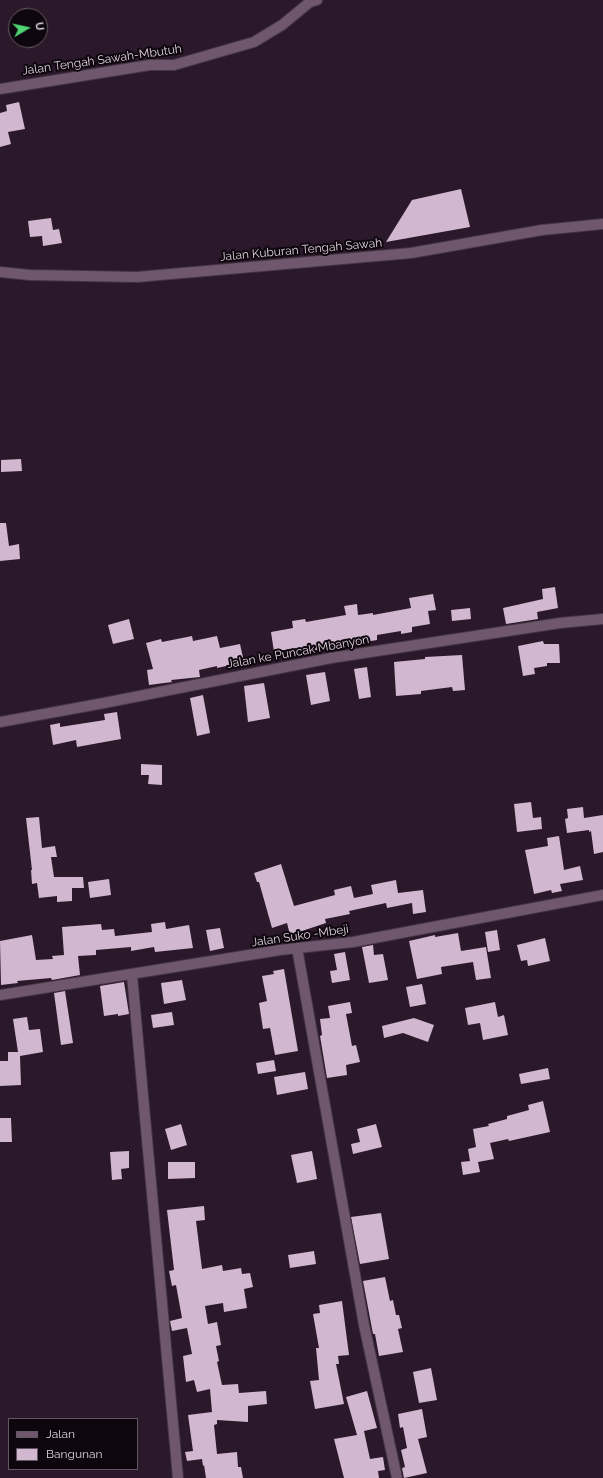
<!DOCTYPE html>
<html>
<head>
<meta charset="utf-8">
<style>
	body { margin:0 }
	#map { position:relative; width:603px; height:1478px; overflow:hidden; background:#2b182a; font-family:Raleway,sans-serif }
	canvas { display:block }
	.legend { position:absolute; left:8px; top:1418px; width:130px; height:52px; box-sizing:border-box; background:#0e060e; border:1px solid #625861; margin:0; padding:5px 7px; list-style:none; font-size:12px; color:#dfd2de }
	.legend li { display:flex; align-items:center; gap:8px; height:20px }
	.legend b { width:20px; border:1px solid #625861 }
	.north { position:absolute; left:8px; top:8px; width:40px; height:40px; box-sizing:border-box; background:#0e060e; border:1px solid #625861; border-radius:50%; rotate:81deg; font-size:11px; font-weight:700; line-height:16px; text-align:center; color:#dfd2de }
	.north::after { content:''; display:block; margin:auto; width:14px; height:18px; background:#50d674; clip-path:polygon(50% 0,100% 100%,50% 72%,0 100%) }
</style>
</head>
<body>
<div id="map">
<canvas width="603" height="1478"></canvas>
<ul class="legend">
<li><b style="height:5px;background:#6f586d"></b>Jalan</li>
<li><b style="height:11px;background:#d1b7cf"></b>Bangunan</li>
</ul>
<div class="north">U</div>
</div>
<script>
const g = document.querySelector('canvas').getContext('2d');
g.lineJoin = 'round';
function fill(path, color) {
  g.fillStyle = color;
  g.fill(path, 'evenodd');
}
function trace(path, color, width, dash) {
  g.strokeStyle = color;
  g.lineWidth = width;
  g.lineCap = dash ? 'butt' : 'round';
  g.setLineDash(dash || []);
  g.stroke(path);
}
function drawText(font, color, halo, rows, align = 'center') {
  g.font = font + ' Raleway,sans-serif';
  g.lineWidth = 4;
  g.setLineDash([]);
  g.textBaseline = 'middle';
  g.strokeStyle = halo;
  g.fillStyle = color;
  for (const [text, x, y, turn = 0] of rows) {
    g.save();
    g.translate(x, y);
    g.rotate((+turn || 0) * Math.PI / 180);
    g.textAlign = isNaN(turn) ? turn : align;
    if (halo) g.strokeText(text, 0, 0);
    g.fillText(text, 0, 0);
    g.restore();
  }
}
fill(new Path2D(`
	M19 102 25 129 8 132 11 144 0 147V113L7 111 6 105Z
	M461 189 470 227 386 242 412 200Z
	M51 218 53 230 59 229 62 243 43 246 42 236 30 237 28 221Z
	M21 459 22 471 1 472V460Z
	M0 523H6L9 546 19 544 20 559 0 561Z
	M555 587 558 608 537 612 538 619 506 624 503 608 543 599 542 589Z
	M433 594 436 610 428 611 430 624 412 627V632L401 634V631L377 635V640L317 650 297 652 296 648 274 652 271 632 293 628 292 621 305 619 306 622 346 615 344 606 357 604 358 615 373 613V615L411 608 409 598Z
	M470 608 471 619 452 621 451 610Z
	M129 619 134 639 113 644 108 625Z
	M192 636 193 641 217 636 220 648 240 644 244 662 217 668V666L199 670 200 677 171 680 172 682 149 685 147 670 153 669 146 643 161 639 162 642Z
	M543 641 544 644H559L560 663H547V666L534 668 535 674 523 676 518 646Z
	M462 655 465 690 453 691 452 687 421 691V694L396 696 394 662 425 659V657Z
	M367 667 371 697 359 699 354 669Z
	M325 672 330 701 311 705 306 675Z
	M264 683 270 718 248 722 244 686Z
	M203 695 210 733 197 736 190 698Z
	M117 712 121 739 77 747 76 740 53 745 50 725 60 723V727L105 720 104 714Z
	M141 764 162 765V785L148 784 149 775H141Z
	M531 802 533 818 541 817 542 829 517 832 514 804Z
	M583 807 584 818 603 815V852L594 854 591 831 589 832V830L567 833 565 819 568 818 567 809Z
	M39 817 42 848 55 846 57 857H51L54 877H83L84 888H72V901L57 902V896L39 898 37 883 32 884 31 870H32L26 818Z
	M559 836 564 870 580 866 583 880 560 884 562 891 552 893 551 890 534 894 525 850 548 846 547 838Z
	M281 864 294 906 335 895 334 890 351 886 354 898 373 894 371 885 396 880 398 893 423 890 426 912 413 914 412 903 387 908 386 903 349 911 350 914 325 919 326 923 290 935 287 923 272 928 259 882H257L254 873Z
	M109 879 111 895 90 898 88 882Z
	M165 922 166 929 189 925 193 948 155 952 154 947 131 951V947L96 950V955L78 956 80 975 52 980 51 978 17 981 18 983 1 985 0 941 32 935 36 960 53 959 52 956 64 955 62 927 101 924 102 930 114 929 115 936 152 932 151 924Z
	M220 928 224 948 210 951 206 930Z
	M497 930 500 950 488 952 485 932Z
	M458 933 461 951 486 947 491 978 476 980 473 962 441 967 442 974 417 979 409 941 435 935V937Z
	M545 938 550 961 528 966 527 960 521 961 517 945Z
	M373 945 374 955 383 954 388 980 369 983 362 947Z
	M345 952 350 980 332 983 330 971 337 970 334 954Z
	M284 969 298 1051 275 1055 270 1028 263 1029 259 1003 267 1001 262 976 274 974 273 971Z
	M182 980 186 1000 164 1004 161 983Z
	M124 982 129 1014 118 1016V1014L104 1016 100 986Z
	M422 984 426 1004 410 1007 406 987Z
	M65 991 73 1043 61 1045 54 993Z
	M350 1002 352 1013 346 1014 352 1046 356 1045 360 1062 346 1065 347 1075 327 1078 320 1036 322 1035 320 1019 330 1018 328 1006Z
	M495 1002 498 1017 504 1015 508 1035 483 1040 480 1023 468 1025 465 1008Z
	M172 1012 174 1025 153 1028 151 1015Z
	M27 1017 29 1030 40 1029 43 1052 20 1056 21 1085 0 1086V1061H8V1052H18L13 1019Z
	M414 1018 434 1025 428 1042 403 1033 384 1038 382 1026Z
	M274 1060 276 1071 258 1074 256 1063Z
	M548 1068 550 1079 521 1084 519 1074Z
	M305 1072 308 1089 277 1095 274 1077Z
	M543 1101 550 1132 509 1141 508 1139 490 1143 494 1159 478 1162 480 1172 463 1175 461 1162 470 1161 468 1149 476 1147 473 1129 489 1126 488 1124 507 1119V1116L529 1110 528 1105Z
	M0 1118H11L12 1142H0Z
	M181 1124 187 1145 171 1150 165 1129Z
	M376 1124 382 1147 353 1154 351 1144 360 1142 357 1129Z
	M129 1151V1168L121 1169 122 1179 112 1180 110 1152Z
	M312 1151 317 1179 297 1183 291 1155Z
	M168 1162H195V1178L168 1179Z
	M204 1206 205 1220 196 1221 202 1269 222 1265 223 1271 241 1268 242 1274 250 1273 253 1287 244 1289 247 1308 224 1312 223 1303 205 1306 208 1324 217 1322 221 1345 216 1346 219 1361 217 1362 222 1385 238 1384 239 1393 266 1391 267 1404 248 1406V1422L217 1420V1424L214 1425 217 1454 237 1452 238 1467H241L243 1478H206L204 1465 203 1466 202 1459 187 1461 185 1452 193 1451 188 1415 212 1412 210 1389 197 1392 194 1380 186 1382 183 1356 192 1354 187 1328 172 1331 170 1321 182 1318 176 1285 172 1286 169 1271 174 1270 167 1210Z
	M381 1213 389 1259 360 1264 351 1217Z
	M314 1251 316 1264 290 1268 288 1255Z
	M385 1277 390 1301 393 1300 396 1315H399L402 1328 398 1329 403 1352 379 1356 375 1334H373L363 1281Z
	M342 1301 349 1355 338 1356 339 1364H336L344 1404 315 1409 310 1381 319 1380 316 1348H319L313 1314 320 1313 319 1305Z
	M431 1368 437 1400 419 1403 413 1372Z
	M367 1391 377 1428 364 1431 370 1459 383 1457 385 1470 378 1471 379 1478H344L334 1439 357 1435 346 1397Z
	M422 1409 427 1437 418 1439 427 1473 404 1478 402 1468 405 1467 401 1450 407 1448 403 1427 400 1428 398 1414Z`), '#d1b7cf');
const minor = new Path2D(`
	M0 89 150 65H174L254 42 282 25 310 2 317 0
	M0 272 30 275 137 277 411 253 542 230 603 224
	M0 722 104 703 331 658 560 623 603 619
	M297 948 364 1325 397 1478
	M132 975 178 1478
	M0 995 280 950 353 942 603 895`);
trace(minor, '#443543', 12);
trace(minor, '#6f586d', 10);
drawText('12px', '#dfd2de', '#0e060e', [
	["Jalan Tengah Sawah-Mbutuh",102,60,-8],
	["Jalan Kuburan Tengah Sawah",301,250,-5],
	["Jalan ke Puncak Mbanyon",298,652,-10],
	["Jalan Suko -Mbeji",300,936,-8]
]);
</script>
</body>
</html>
